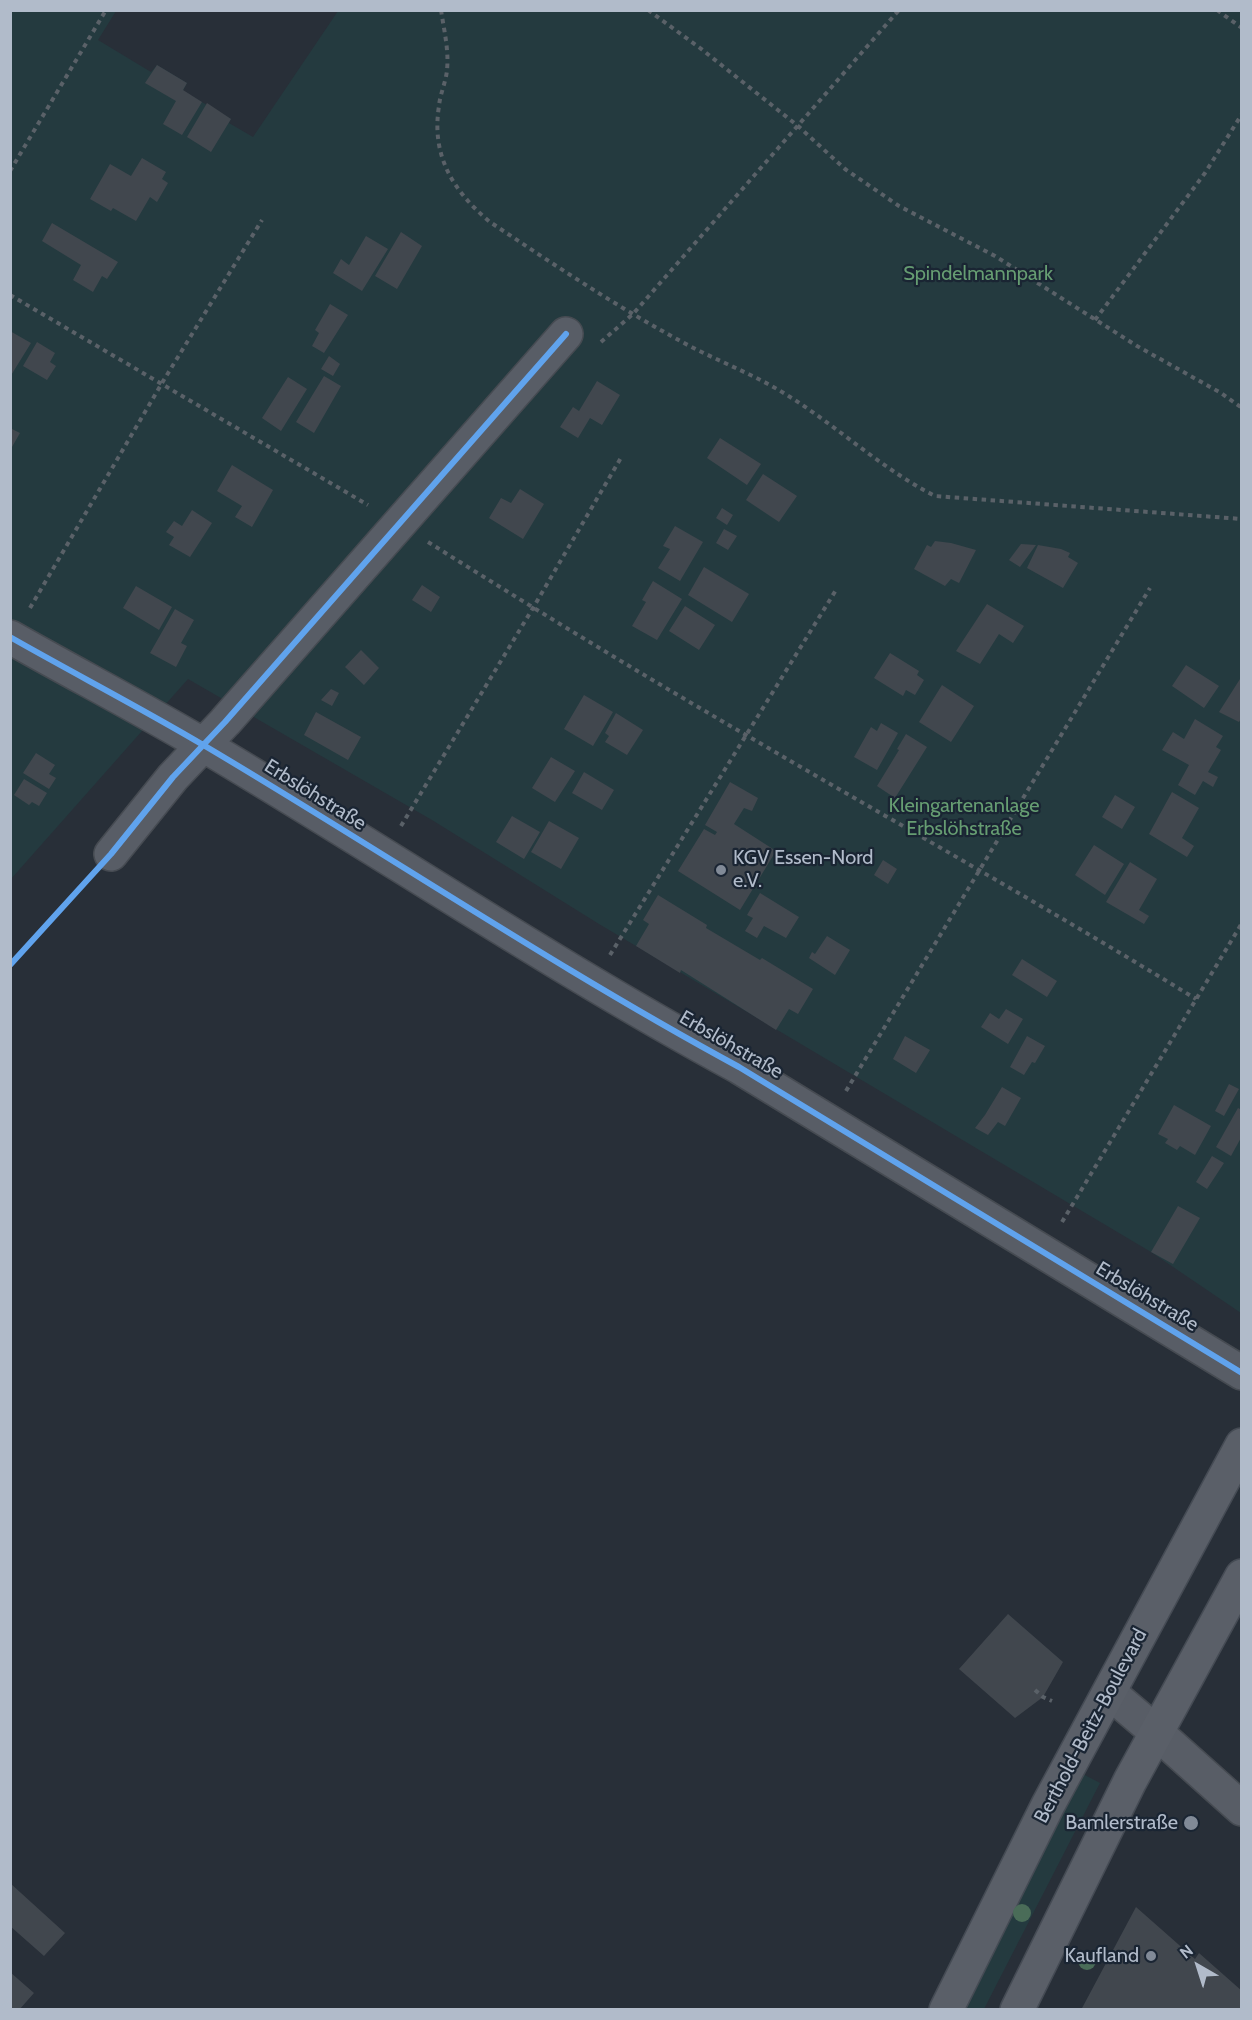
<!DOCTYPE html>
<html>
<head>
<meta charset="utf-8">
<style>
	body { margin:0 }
	#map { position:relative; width:1252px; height:2020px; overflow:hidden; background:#282f38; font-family:Cabin,sans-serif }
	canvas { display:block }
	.frame { position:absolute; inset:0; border:12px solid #b1bbca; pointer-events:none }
	.north { position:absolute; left:1168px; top:1936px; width:60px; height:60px; -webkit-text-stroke:4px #1a2533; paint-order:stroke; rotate:321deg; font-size:16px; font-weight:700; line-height:24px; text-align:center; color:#b1bbca }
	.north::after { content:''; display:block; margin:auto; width:21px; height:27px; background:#b1bbca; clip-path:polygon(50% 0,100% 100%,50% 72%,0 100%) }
</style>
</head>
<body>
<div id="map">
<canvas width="1252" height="2020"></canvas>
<div class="frame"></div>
<div class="north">N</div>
</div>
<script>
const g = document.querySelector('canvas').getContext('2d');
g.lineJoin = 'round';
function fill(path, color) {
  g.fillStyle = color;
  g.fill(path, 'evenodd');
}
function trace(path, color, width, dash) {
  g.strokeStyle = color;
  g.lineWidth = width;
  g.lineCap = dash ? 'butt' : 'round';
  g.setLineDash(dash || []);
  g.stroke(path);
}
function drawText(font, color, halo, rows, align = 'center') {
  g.font = font + ' Cabin,sans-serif';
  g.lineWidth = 4.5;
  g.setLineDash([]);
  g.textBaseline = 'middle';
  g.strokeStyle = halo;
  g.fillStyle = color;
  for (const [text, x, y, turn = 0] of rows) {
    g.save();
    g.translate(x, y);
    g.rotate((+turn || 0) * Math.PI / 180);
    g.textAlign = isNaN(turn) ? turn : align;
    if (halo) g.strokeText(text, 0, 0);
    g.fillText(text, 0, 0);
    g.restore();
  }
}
fill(new Path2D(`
	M11 11H116L98 40 151 72 157 65 187 83 183 91 231 119 229 123 253 137 338 11H1241V1313L1151 1252 599 924 432 820 188 679 11 879Z
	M1081 1773 1100 1783 984 2009 961 2010Z`), '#243a3f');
fill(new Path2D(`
	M157 65 187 83 183 90 202 102 182 135 163 124 176 101 145 83Z
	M207 103 231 119 211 152 187 137Z
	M142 158 166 172 162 179 168 183 157 202 150 197 136 221 113 208 111 211 90 199 110 164 131 176Z
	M52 223 118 262 107 279 102 276 93 292 73 280 81 265 42 241Z
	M401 232 422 246 397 289 375 276Z
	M366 236 388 249 362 291 333 273 341 259 349 265Z
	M330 304 348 315 324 353 312 346 319 333 315 330Z
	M10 331 31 343 10 377Z
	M37 342 55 353 50 362 56 366 47 380 23 366Z
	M329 356 340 364 333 376 321 369Z
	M324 376 341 386 314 433 296 422Z
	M288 377 307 389 281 431 262 418Z
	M597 381 620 395 602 425 590 418 578 438 560 427 573 407 579 411Z
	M10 428 20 433 12 447 10 446Z
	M720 438 761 464 747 485 707 458Z
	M232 465 273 490 252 527 235 517 242 506 217 491Z
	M763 474 797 496 779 522 746 500Z
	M520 489 544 504 523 539 489 518 501 498 511 503Z
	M722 508 733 515 727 525 716 518Z
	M192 510 212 523 190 557 169 545 174 537 166 532 174 521 182 526Z
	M675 526 703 542 680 581 658 568 670 549 663 546Z
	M724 529 737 536 728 550 716 543Z
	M935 541 951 543 976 550 959 583 951 579 945 586 914 569 927 545 931 547Z
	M1021 544 1036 545 1020 567 1009 560Z
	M1038 545 1061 549 1070 553 1068 557 1078 563 1063 588 1027 568Z
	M704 567 749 594 732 622 688 595Z
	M653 581 682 599 657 640 632 626 646 602 642 600Z
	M422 585 440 597 431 612 412 600Z
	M136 586 172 607 159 630 123 608Z
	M987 604 1024 626 1013 643 999 634 980 664 956 651Z
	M685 606 715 625 699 650 669 631Z
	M175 609 194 620 181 643 187 646 176 667 150 653Z
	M361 650 379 668 364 685 345 667Z
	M890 653 919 671 917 675 924 680 915 695 906 690 903 696 874 678Z
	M1186 665 1219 686 1204 708 1172 686Z
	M1240 679 1242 680V717L1239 722 1219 712Z
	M942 685 974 706 951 742 919 722Z
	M331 689 339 693 332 706 321 700Z
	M584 695 613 712 593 746 564 729Z
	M316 712 361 737 348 760 304 735Z
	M616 713 643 730 627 755 605 742 609 736 605 733Z
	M1195 719 1223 736 1216 747 1221 750 1208 772 1218 777 1213 787 1203 781 1195 795 1178 785 1189 765 1162 750 1173 732 1184 739Z
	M881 723 898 733 877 770 854 757 871 727 877 731Z
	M906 734 927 747 895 798 877 786 899 750 897 749Z
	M36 753 55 765 49 774 56 778 49 789 23 773Z
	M551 757 575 771 555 802 532 788Z
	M584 772 614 790 602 810 572 793Z
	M24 779 47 793 39 806 32 802 29 805 14 795Z
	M730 782 758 798 752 811 744 808 734 824 776 851 740 910 678 871 704 829 715 835 717 832 705 825Z
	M1172 792 1199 808 1182 838 1194 846 1187 857 1149 834Z
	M1115 795 1135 807 1122 829 1102 817Z
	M512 816 540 832 524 859 496 842Z
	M549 821 579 838 561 869 531 852Z
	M1094 845 1124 864 1105 895 1075 875Z
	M883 860 897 869 888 884 874 875Z
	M1130 862 1157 879 1139 910 1149 916 1144 924 1106 902Z
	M760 893 799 917 786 938 764 926 757 938 745 931 753 918 747 915Z
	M658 895 707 925 706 928 760 960 762 958 813 989 798 1014 789 1009 776 1030 681 970 680 973 636 946 649 924 643 920Z
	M827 936 850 950 835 975 809 958 812 952 815 954Z
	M1022 959 1057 981 1047 997 1012 975Z
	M1006 1009 1023 1019 1008 1044 981 1027 990 1013 999 1019Z
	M905 1036 930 1050 916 1073 893 1059Z
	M1027 1036 1045 1046 1035 1063 1032 1062 1024 1075 1010 1067Z
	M1229 1084 1239 1089 1224 1116 1215 1111Z
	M1002 1087 1021 1098 1005 1126 998 1122 988 1135 975 1128 985 1115Z
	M1174 1105 1211 1126 1195 1155 1180 1146 1177 1150 1165 1143 1168 1139 1158 1134Z
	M1238 1108 1242 1110V1136L1231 1156 1216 1147Z
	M1212 1156 1224 1163 1207 1189 1196 1182Z
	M1178 1206 1200 1218 1173 1264 1151 1252Z
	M1008 1614 1063 1662 1043 1697 1015 1718 959 1669Z
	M10 1883 65 1933 44 1956 10 1926Z
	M1136 1907 1195 1959 1199 1953 1242 1991V2010H1081Z
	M10 1972 34 1993 19 2010H10Z`), '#41474e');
const minor = new Path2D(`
	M10 637C75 674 141 708 205 746 384 852 556 968 739 1067L1242 1373
	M111 854 173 777 225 722 566 334
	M1110 1693 1156 1732 1242 1809`);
const major = new Path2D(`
	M946 2010 1048 1805 1242 1445
	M1017 2010 1130 1781 1242 1576`);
trace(minor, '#464b52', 36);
trace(major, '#454b54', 36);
trace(new Path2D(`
	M441 10C444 30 449 50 447 70 446 82 440 94 439 106 431 156 453 191 490 222 550 262 611 303 675 338 708 357 744 370 777 389 832 421 878 467 935 496L1242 519
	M648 10 700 48 798 126 845 169 899 206 995 256 1137 346 1221 393 1242 408
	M1217 10 1242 28
	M10 171 106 10
	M10 295 368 505
	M1095 320 1205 173 1242 114
	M601 342 633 314 899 10
	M428 542C533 608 639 673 746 735 896 823 1048 908 1196 999
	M30 608 162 383 262 220
	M401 826 533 608 622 456
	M610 955 836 590
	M10 965 88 879
	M846 1091 1150 588
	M1062 1222 1242 923
	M1035 1690 1043 1697 1052 1701`), '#5a6168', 4, [4.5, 4.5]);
trace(minor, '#585d66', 33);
trace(major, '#5a5f68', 33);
trace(new Path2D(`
	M10 637C75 674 141 708 205 746 384 852 556 968 739 1067L1242 1373
	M10 965 111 854 173 777 225 722 566 334`), '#60a3ed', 6);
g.fillStyle = '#4a6c58';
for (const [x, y] of [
	[1022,1913],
	[1087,1961]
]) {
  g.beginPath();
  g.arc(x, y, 9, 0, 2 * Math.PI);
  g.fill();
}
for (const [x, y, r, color] of [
	[721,870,6,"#818a97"],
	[1191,1823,8,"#818a97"],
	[1151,1956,6,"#818a97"]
]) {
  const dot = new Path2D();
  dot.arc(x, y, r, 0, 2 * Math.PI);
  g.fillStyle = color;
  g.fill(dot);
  trace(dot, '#1a2533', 2);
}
drawText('20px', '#669d72', '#1a2533', [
	["Spindelmannpark",978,274],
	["Kleingartenanlage",964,806],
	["Erbslöhstraße",964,829]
]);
drawText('20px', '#b1bbca', '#1a2533', [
	["Erbslöhstraße",315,795,32],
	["Erbslöhstraße",731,1045,30],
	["Erbslöhstraße",1147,1297,31],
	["Berthold-Beitz-Boulevard",1091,1726,-62]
]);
drawText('20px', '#b1bbca', '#1a2533', [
	["KGV Essen-Nord",733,858,"left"],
	["e.V.",733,881,"left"],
	["Bamlerstraße",1178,1823],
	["Kaufland",1139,1956]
], 'right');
</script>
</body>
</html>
